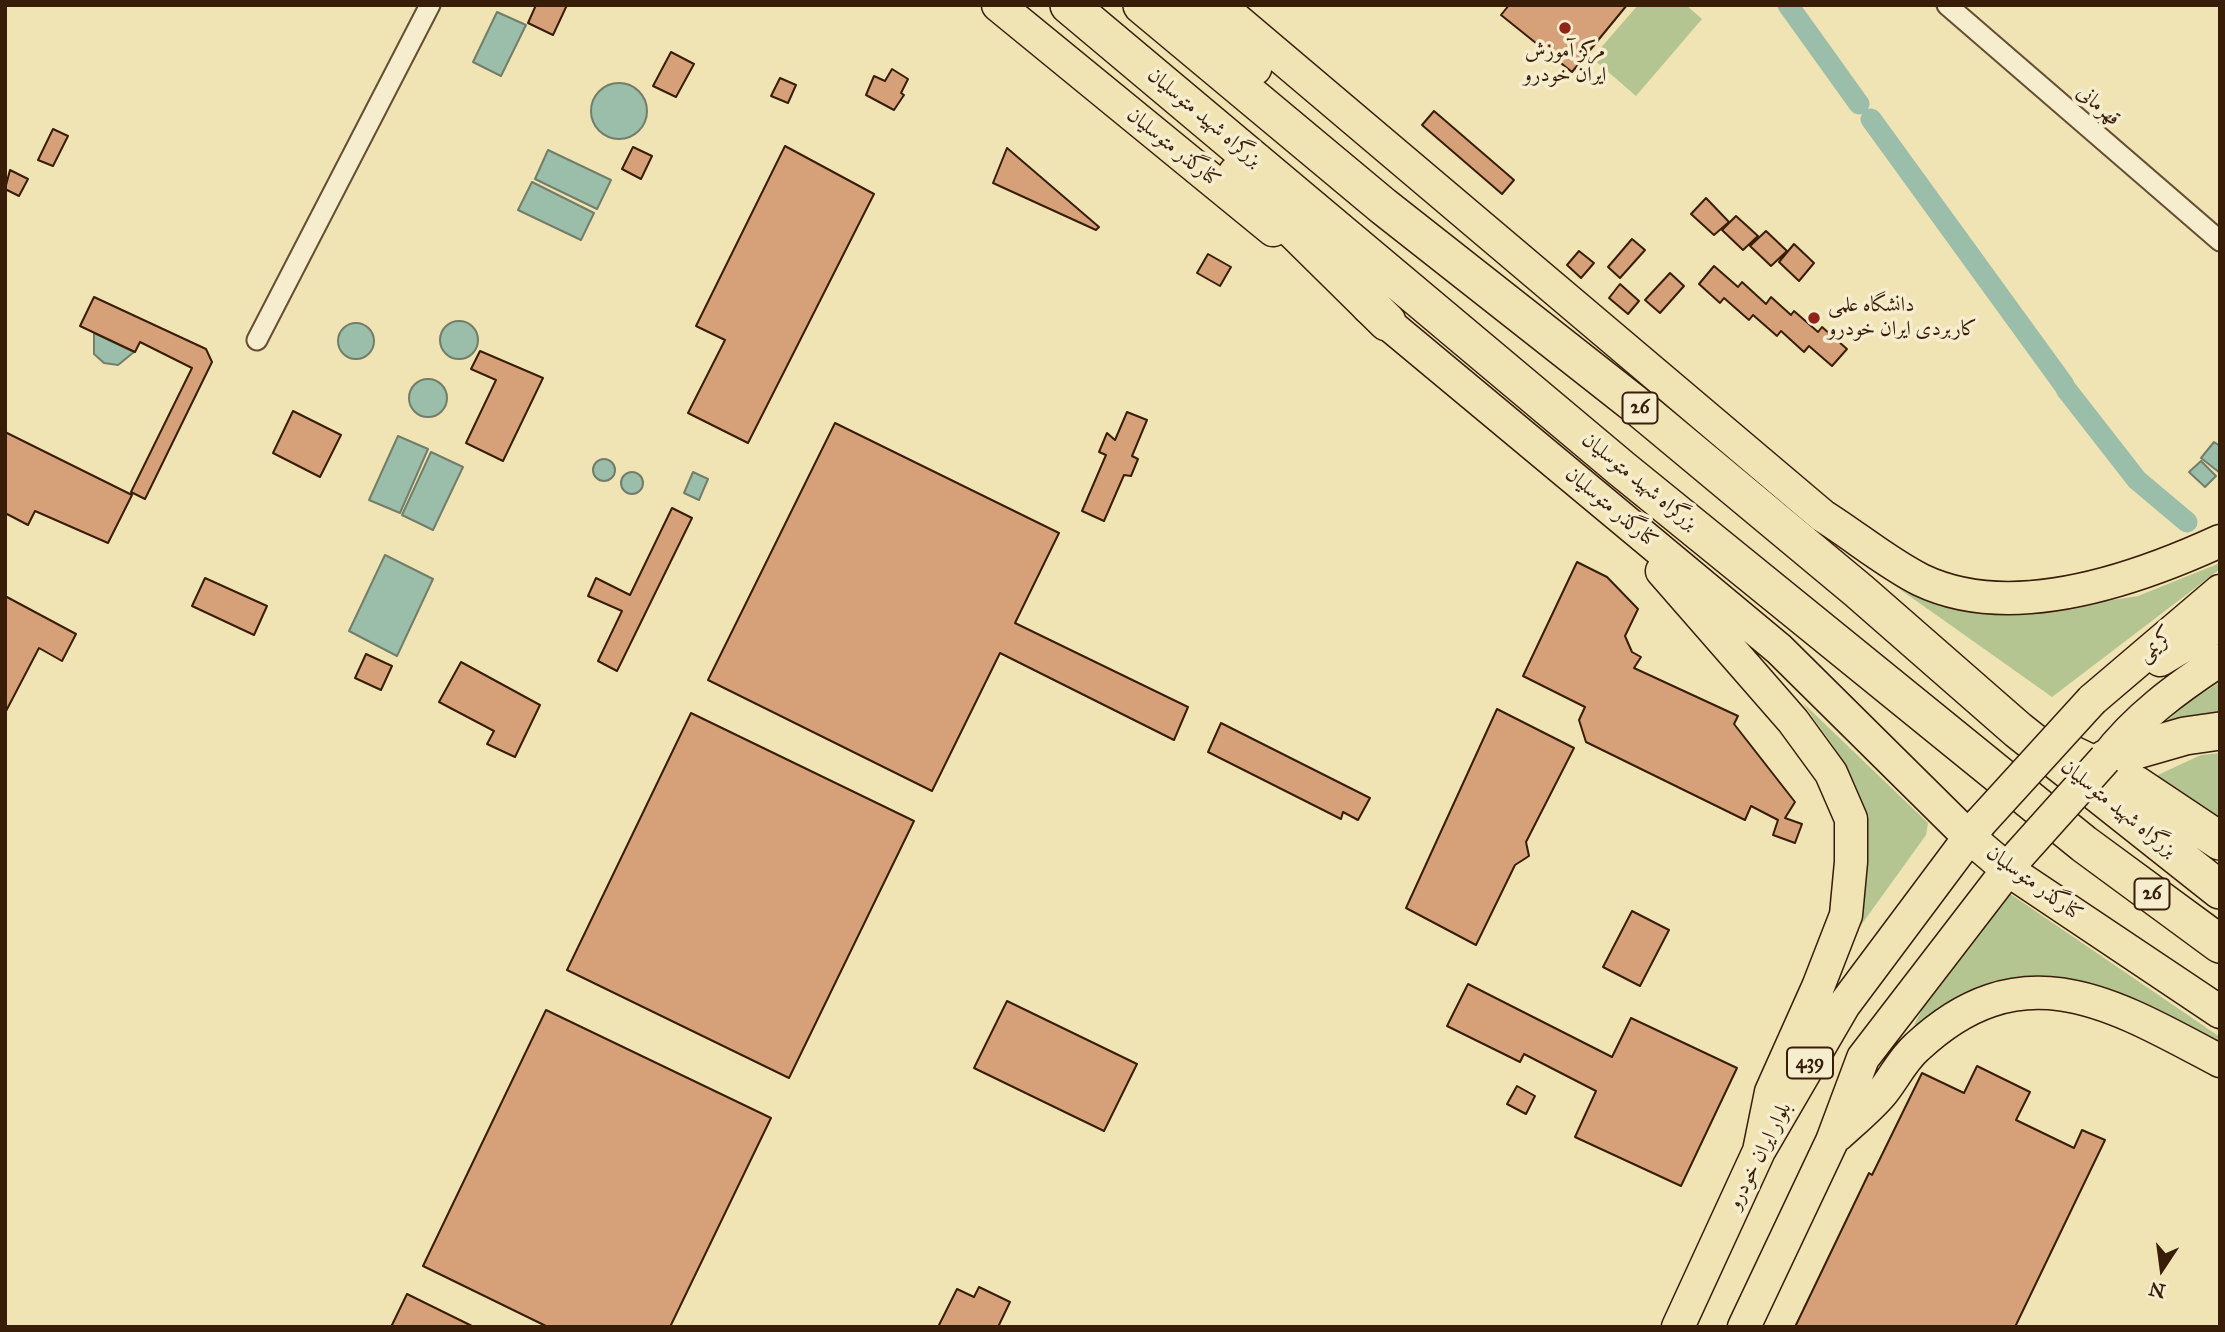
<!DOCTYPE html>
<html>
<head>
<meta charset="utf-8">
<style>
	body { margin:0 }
	#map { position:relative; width:2225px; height:1332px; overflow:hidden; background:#f0e3b4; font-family:"IM FELL Great Primer",serif }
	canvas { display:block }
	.frame { position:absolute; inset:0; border:7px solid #381d08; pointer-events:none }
	.north { position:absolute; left:2127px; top:1234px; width:70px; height:70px; -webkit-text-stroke:5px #f5edce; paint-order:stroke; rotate:193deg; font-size:19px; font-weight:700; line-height:28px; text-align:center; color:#381d08 }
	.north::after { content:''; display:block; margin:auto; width:24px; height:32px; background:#381d08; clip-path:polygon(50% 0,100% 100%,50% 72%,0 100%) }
</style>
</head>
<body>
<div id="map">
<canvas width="2225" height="1332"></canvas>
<div class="frame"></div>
<div class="north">N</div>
</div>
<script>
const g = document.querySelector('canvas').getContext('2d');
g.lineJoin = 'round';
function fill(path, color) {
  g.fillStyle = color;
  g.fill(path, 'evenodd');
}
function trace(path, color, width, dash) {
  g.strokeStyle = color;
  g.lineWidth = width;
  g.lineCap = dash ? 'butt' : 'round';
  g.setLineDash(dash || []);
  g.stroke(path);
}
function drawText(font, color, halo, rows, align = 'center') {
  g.font = font + ' "IM FELL Great Primer",Amiri,serif';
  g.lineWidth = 7;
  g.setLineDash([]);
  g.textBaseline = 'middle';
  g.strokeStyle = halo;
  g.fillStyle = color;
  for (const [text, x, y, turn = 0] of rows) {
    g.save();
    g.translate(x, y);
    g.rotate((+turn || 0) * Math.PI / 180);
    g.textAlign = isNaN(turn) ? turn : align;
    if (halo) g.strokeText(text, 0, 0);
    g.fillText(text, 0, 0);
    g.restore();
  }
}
fill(new Path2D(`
	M1638 5H1686L1702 19 1636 96 1592 58Z
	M1829 539 1902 584 2075 606 2138 596 2220 563V569L2052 697Z
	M2220 682V724L2146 737 2192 700Z
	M1803 703 1928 823 1926 835 1841 953C1865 896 1881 835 1851 776 1838 750 1819 727 1803 703Z
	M2220 753V828L2147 780 2201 755Z
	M2006 891 2220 1037V1044L2121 993 2066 982 1914 1025 1933 988Z`), '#b4c591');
const water = new Path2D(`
	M497 12 526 25 501 76 473 62Z
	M591 111a28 28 0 1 1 56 0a28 28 0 1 1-56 0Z
	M548 150 611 180 597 209 535 179Z
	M532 182 594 213 581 240 518 210Z
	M440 340a19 19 0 1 1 38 0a19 19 0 1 1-38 0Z
	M338 341a18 18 0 1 1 36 0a18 18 0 1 1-36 0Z
	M94 333 134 352 118 365 104 363 94 354Z
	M409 398a19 19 0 1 1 38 0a19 19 0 1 1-38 0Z
	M398 436 428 449 400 513 369 500Z
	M2214 442 2220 446V473L2201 458Z
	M431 452 463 467 433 530 402 515Z
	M593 470a11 11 0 1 1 22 0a11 11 0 1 1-22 0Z
	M2201 461 2216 476 2205 487 2189 472Z
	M693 472 708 479 699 500 684 493Z
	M621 483a11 11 0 1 1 22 0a11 11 0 1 1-22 0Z
	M385 555 433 579 397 656 349 631Z`);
fill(water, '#9abeaa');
trace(water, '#737e69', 2);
trace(new Path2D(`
	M1788 5 1859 104
	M1871 119 2064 385
	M2066 389 2137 480 2187 522`), '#9abeaa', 21);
const building = new Path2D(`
	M536 5H567L553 35 528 23Z
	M1509 5H1627L1572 72 1501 15Z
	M671 52 694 64 676 97 653 86Z
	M892 69 908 79 901 93 904 95 894 110 866 95 874 76 885 81Z
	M780 78 796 85 788 103 771 96Z
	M1434 111 1514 180 1502 194 1422 125Z
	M53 129 68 136 53 166 38 160Z
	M785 146 874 194 748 443 688 413 725 340 696 326Z
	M633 147 652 156 641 179 622 169Z
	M1007 148 1099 227 1096 230 993 183Z
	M10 170 28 179 19 196 5 189Z
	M1706 198 1729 222 1714 235 1691 214Z
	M1736 216 1758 236 1743 250 1722 230Z
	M1766 231 1787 251 1771 266 1750 246Z
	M1632 239 1645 250 1620 278 1608 267Z
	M1794 244 1814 263 1799 281 1779 262Z
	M1579 251 1594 263 1581 278 1567 265Z
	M1208 254 1231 267 1220 286 1197 273Z
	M1714 266 1738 287 1742 282 1766 304 1771 297 1791 315 1794 311 1818 332 1822 327 1847 349 1832 366 1809 346 1804 352 1781 331 1777 336 1753 315 1749 320 1724 298 1720 303 1699 284Z
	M1670 273 1684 286 1660 313 1645 300Z
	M1620 284 1639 301 1628 314 1609 298Z
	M94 297 206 349 212 362 145 499 131 492 192 368 140 342 135 352 80 326Z
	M480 351 543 378 503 461 466 443 496 380 471 369Z
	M293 411 341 435 320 477 273 453Z
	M1127 412 1147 420 1132 456 1138 459 1131 476 1124 475 1104 521 1082 511 1106 455 1099 452 1107 433 1115 440Z
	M835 423 1059 533 1015 623 1188 707 1174 740 1000 653 932 791 708 680Z
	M5 432 132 495 108 543 35 511 28 525 5 513Z
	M672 508 692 518 617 671 598 661 622 611 588 596 596 578 630 595Z
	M1577 562 1607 577 1638 609 1625 636 1632 652 1641 657 1634 668 1738 716 1734 724 1795 802 1785 818 1802 824 1795 843 1773 835 1778 820 1751 806 1745 820 1586 742 1579 720 1585 707 1523 676Z
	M205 578 267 606 254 635 192 606Z
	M5 596 76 634 62 661 39 648 5 713Z
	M366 654 392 666 381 690 355 678Z
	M461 662 540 705 515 757 487 744 494 731 439 702Z
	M1497 709 1574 748 1526 842 1529 856 1515 865 1476 945 1406 908Z
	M691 713 914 821 789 1078 567 970Z
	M1221 723 1370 798 1358 820 1343 812 1341 819 1208 752Z
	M1632 911 1669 930 1640 986 1603 967Z
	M1468 984 1612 1057 1631 1018 1737 1068 1681 1186 1575 1137 1596 1091 1524 1054 1520 1062 1447 1026Z
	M1007 1001 1137 1064 1104 1131 974 1068Z
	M546 1010 771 1118 670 1327H548L423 1266Z
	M1977 1066 2030 1092 2016 1120 2074 1148 2082 1130 2105 1140 2015 1327H1795L1869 1173 1872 1175 1922 1073 1964 1093Z
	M1517 1086 1535 1096 1526 1114 1507 1104Z
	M979 1287 1010 1302 998 1327H938L957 1289 974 1297Z
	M407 1294 474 1327H391Z`);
fill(building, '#d6a178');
trace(building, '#381d08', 2);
const street = new Path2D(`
	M1947 5 2220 241
	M257 340 430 5`);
const primary = new Path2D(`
	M998 5 1273 230
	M1219 5 1823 516C1855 536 1887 563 1921 580 2011 623 2135 580 2220 541
	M1368 307 1779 649 1969 837 2008 870 2220 1012
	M1662 571 1793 721 1831 773 1851 819V862L1846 915 1818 987 1771 1092 1759 1151
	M2160 660 2220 624
	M2092 700 2220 591
	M2105 759C2136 718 2177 688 2220 660
	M1838 1135C1852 1122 1868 1109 1881 1094 1893 1080 1902 1060 1917 1047 2023 948 2113 1004 2220 1061
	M1678 1327 1759 1151 1844 1005 1980 823
	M1744 1327 1832 1141 1863 1058 2019 855`);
const highway = new Path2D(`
	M1069 5 1622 469 2084 844 2220 944
	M1142 5 1383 206 1632 402 1859 591 2018 730 2220 890
	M1185 5 1253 67
	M1237 174 1387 322
	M2073 755 2136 785 2220 841
	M2105 759 2185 736 2220 731`);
trace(street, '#664e33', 23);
trace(primary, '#381d08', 35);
trace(highway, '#381d08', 40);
trace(street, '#f5edce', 19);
trace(primary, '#f0e3b4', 32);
trace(highway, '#f0e3b4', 37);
const primaryBridge = new Path2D(`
	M1980 823 2092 700
	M2019 855 2105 759`);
trace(primaryBridge, '#381d08', 35, []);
trace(primaryBridge, '#f0e3b4', 32);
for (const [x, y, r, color] of [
	[1565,28,7,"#8f2418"],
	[1814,318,7,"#8f2418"]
]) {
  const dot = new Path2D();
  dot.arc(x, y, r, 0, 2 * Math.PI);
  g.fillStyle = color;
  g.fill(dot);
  trace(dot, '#f5edce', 2.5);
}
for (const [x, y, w] of [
	[1640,408,35],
	[2152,894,35],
	[1810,1063,46]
]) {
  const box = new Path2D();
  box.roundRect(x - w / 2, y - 15.5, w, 31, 5);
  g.fillStyle = '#f5edce';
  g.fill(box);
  trace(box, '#381d08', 2);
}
drawText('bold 19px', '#381d08', null, [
	["26",1640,408],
	["26",2152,894],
	["439",1810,1063]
]);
drawText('21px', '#381d08', '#f5edce', [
	["مرکز آموزش",1565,52],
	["ایران خودرو",1565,76],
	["دانشگاه علمی",1828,306,"left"],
	["کاربردی ایران خودرو",1828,330,"left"]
]);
drawText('21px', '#381d08', '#f5edce', [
	["قهرمانی",2098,106,41],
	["بزرگراه شهید متوسلیان",1204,118,40],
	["کنارگذر متوسلیان",1173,148,39],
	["بزرگراه شهید متوسلیان",1639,482,39],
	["کنارگذر متوسلیان",1611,508,40],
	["کریمی",2156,645,-42],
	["بزرگراه شهید متوسلیان",2118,809,39],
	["کنارگذر متوسلیان",2034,884,36],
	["بلوار ایران خودرو",1760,1156,-63]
]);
</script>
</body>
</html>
